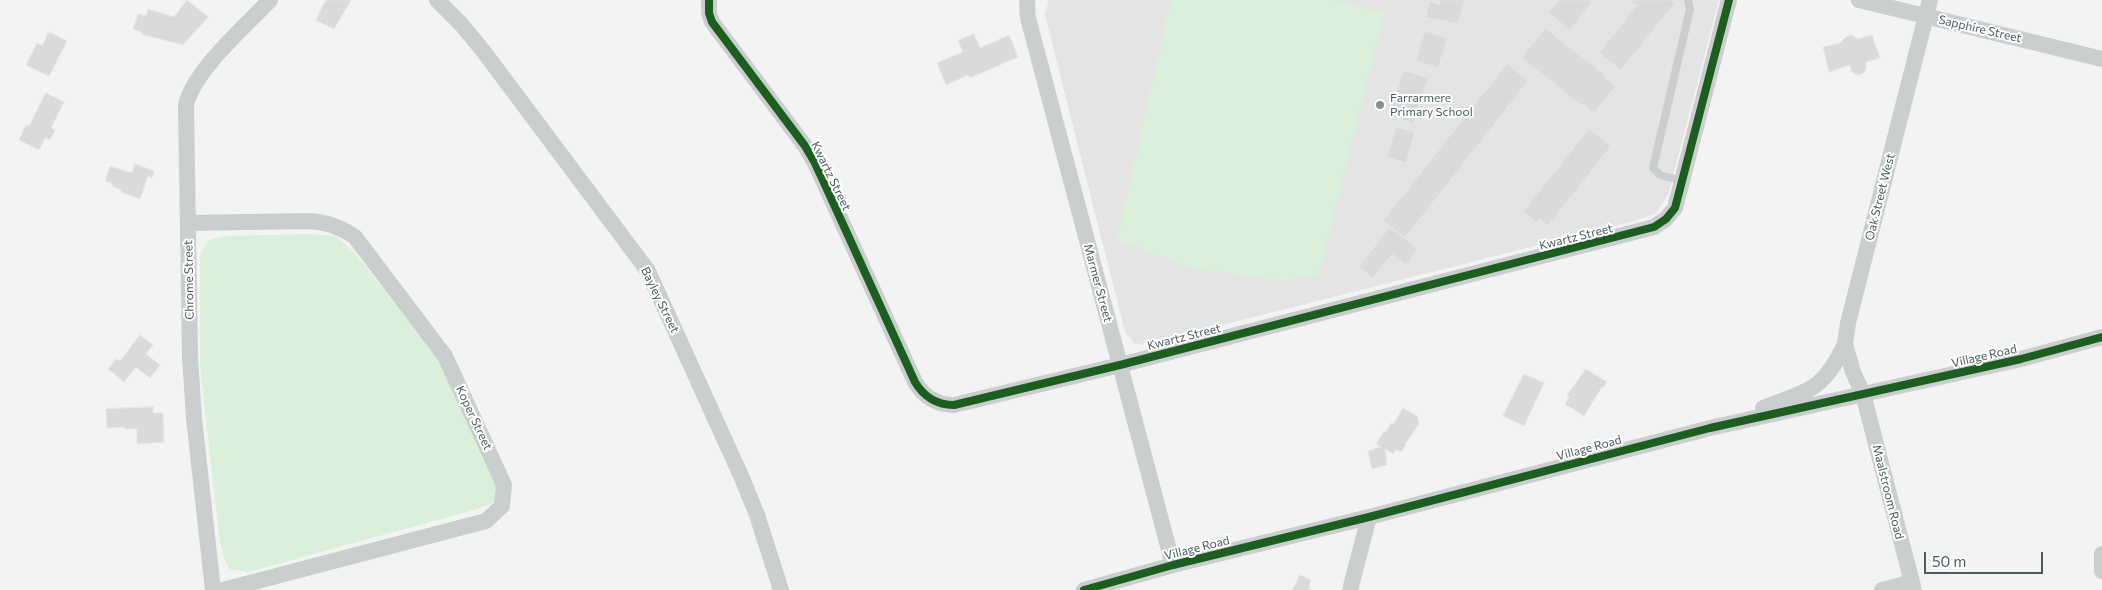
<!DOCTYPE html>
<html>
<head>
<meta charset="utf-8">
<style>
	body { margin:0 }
	#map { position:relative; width:2102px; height:590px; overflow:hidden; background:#f3f3f3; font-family:Commissioner,sans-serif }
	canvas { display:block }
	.scale { position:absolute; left:1924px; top:552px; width:119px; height:22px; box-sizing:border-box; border:2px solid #4b5b5e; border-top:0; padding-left:6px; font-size:15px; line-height:18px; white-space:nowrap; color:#4b5b5e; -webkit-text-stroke:4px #fff; paint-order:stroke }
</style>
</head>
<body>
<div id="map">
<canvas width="2102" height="590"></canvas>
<div class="scale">50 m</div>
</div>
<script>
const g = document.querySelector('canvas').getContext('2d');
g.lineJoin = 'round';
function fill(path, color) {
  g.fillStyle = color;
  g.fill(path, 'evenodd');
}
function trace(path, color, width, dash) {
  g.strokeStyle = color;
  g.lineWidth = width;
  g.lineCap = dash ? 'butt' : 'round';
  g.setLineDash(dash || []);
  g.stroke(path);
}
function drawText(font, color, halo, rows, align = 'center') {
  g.font = font + ' Commissioner,sans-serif';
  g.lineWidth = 4;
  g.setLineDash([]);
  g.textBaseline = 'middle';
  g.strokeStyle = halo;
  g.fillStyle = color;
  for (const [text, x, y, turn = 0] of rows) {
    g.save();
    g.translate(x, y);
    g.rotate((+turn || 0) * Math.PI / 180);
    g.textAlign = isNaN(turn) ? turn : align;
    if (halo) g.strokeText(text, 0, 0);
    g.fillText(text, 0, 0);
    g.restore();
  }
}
fill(new Path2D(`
	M1049 0H1719L1668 195 1656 213 1634 221 1151 343 1135 344 1125 332 1045 15Z`), '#e5e4e5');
fill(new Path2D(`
	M1171 0H1334L1384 14 1319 274 1283 281 1192 268 1117 240Z
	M307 234 335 236 354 252 439 359 501 487 494 502 481 508 248 572 229 569 223 555 220 542 200 367V255L209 240 227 236Z`), '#daf0db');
const building = new Path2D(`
	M187 0 208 17 183 45 141 34 142 32 133 29 138 14 146 16 148 9 174 17Z
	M326 0H351L334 29 316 20Z
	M1440 0H1465L1458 24 1426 17 1429 1 1439 4Z
	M1559 0H1594L1570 30 1549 13Z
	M1629 0H1671L1675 3 1621 70 1599 53 1636 6Z
	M1545 28 1606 76 1605 78 1616 86 1594 113 1583 104 1582 106 1522 58Z
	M1425 31 1448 38 1438 68 1416 61Z
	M49 32 67 41 49 76 26 65 37 43 42 46Z
	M974 34 980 48 1009 35 1018 57 970 78 968 75 946 85 937 63 963 52 958 41Z
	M1851 35 1858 39 1872 35 1880 58 1866 62V70L1862 74 1857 75 1852 72 1850 65 1829 72 1823 47 1840 43 1846 37Z
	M1507 64 1528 81 1405 238 1383 221Z
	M1404 70 1428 78 1413 123 1389 115Z
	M46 93 64 102 51 128 55 130 50 140 45 138 39 150 19 140 26 125 29 126Z
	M1396 127 1415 132 1406 163 1387 157Z
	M1589 129 1611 146 1548 226 1539 219 1537 223 1523 212Z
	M135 164 154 171 152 178 148 176 140 199 121 192 122 190 112 186 113 184 105 181 110 166 132 173Z
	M1390 227 1418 249 1406 265 1392 254 1373 278 1359 267Z
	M140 335 153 345 146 354 160 365 150 378 136 367 124 382 108 369 116 359 120 361Z
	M1586 369 1607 382 1603 388 1602 387 1584 416 1565 404 1569 397 1567 396Z
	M1524 374 1544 383 1524 426 1503 416Z
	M153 407V413H163L164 442 137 444V429H125L124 427 107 428 106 409Z
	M1403 408 1417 416 1419 424 1405 444 1406 445 1401 452 1396 450 1393 454 1385 449 1387 465 1372 469 1368 451 1381 447 1376 444 1384 431 1386 432 1391 423 1393 424Z
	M1300 575 1311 580 1308 588 1312 590H1293Z`);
fill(building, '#d9dbdb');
trace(building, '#e4e5e5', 1);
trace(new Path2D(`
	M1683 181 1660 175 1653 168 1690 9 1688 0`), '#cbcece', 8);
trace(new Path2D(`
	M437 0 461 24 484 52 648 271 742 478 757 515 781 590
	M709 0V13L712 22 805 146 815 163 915 382C924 397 936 405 954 405L1120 365 1654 227 1666 219 1675 208 1729 0
	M1027 0 1028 18 1173 565
	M1859 0 2102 59
	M188 223 307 221C326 222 339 226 355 237L445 356 504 485 502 506 486 521 223 590
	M1763 408C1809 390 1823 391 1845 344
	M2102 554V571
	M213 590 194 418 190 356 186 105C194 70 245 27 270 0
	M1084 590 1173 565 1369 517 1710 428 2021 359 2102 337
	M1350 590 1369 517
	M1882 590 1912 582
	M1914 590 1863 394 1853 372 1845 344 1848 323 1930 0`), '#cbcece', 16);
trace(new Path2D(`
	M709 0V13L712 22 805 146 815 163 915 382C924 397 936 405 954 405L1120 365 1654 227 1666 219 1675 208 1729 0
	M1084 590 1173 565 1369 517 1710 428 2021 359 2102 337`), '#1b5e20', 8);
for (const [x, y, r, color] of [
	[1380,105,5,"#869092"]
]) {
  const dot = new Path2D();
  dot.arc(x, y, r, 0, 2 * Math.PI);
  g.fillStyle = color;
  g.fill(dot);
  trace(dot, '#fff', 2);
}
drawText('12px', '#4b5b5e', '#fff', [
	["Sapphire Street",1980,29,13],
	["Kwartz Street",831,176,64],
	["Oak Street West",1880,197,-76],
	["Kwartz Street",1576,237,-14],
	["Chrome Street",189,280,-91],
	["Marmer Street",1098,283,75],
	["Bayley Street",660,300,64],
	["Kwartz Street",1184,337,-14],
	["Village Road",1984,356,-13],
	["Koper Street",474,418,65],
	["Village Road",1589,448,-15],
	["Maalstroom Road",1888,492,76],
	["Village Road",1197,548,-14]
]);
drawText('12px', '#4b5b5e', '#fff', [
	["Farrarmere",1390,98],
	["Primary School",1390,112]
], 'left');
</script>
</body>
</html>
